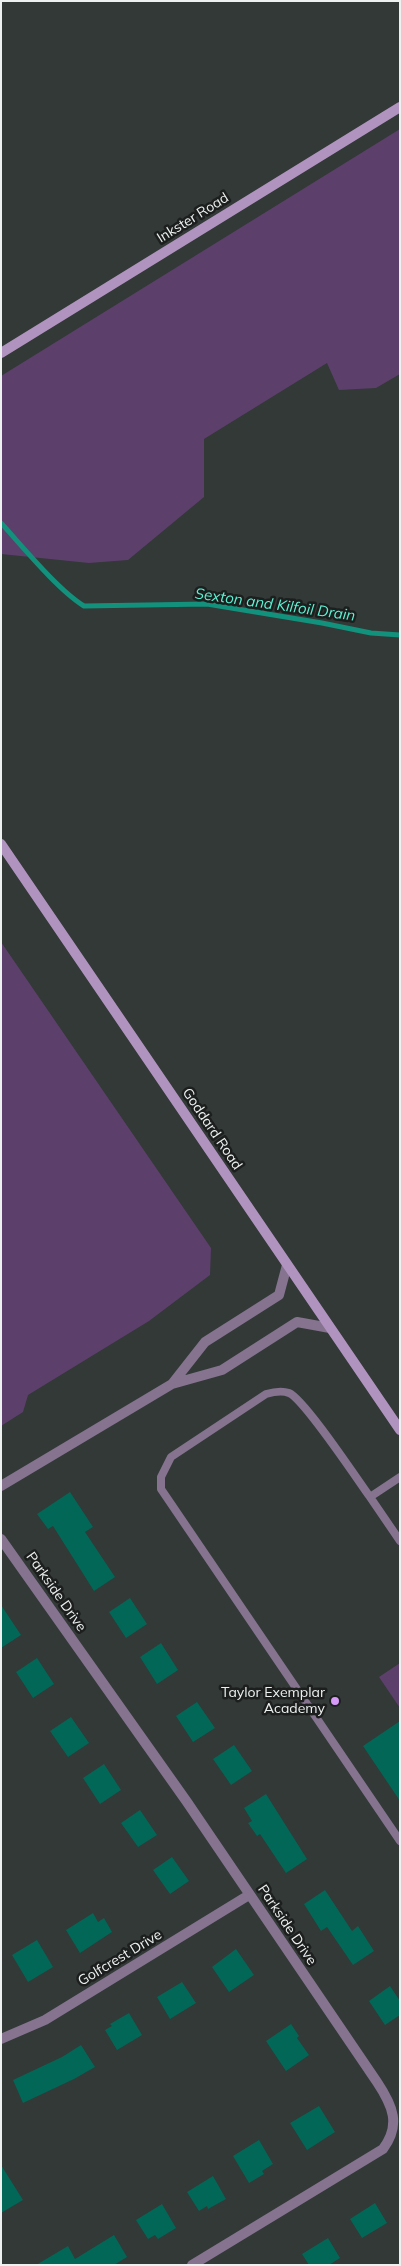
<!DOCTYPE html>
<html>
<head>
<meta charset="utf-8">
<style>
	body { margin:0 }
	#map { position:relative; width:401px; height:2266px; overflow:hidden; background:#323937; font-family:Mulish,sans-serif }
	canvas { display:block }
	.frame { position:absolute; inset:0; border:2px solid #edf1f0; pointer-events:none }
</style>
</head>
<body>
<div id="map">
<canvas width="401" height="2266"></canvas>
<div class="frame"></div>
</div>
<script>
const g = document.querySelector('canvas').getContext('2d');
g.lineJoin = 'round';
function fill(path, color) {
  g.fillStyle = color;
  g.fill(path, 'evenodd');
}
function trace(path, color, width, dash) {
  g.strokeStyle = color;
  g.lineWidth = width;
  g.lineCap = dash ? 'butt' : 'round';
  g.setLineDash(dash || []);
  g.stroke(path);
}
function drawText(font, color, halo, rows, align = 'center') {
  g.font = font + ' Mulish,sans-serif';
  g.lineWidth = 5;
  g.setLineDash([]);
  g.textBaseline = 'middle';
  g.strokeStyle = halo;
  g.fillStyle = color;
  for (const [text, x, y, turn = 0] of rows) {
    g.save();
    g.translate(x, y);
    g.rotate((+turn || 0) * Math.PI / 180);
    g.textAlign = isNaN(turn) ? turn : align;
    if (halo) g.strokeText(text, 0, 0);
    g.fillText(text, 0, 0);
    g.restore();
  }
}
fill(new Path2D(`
	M400 129V374L376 388 339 390 327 363 204 439V497L128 560 89 563 1 554V376Z
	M1 942 211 1248 210 1275 149 1321 28 1395 23 1412 1 1426Z
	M400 1663V1708L379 1677Z`), '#5c3f6b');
trace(new Path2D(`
	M1 523C22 546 58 590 84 606L207 604 322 623 371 633 400 635`), '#12917c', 5);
fill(new Path2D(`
	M70 1492 93 1527 85 1532 115 1577 94 1591 53 1526 48 1529 37 1514Z
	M130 1598 147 1624 126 1638 109 1612Z
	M1 1605 21 1635 1 1648Z
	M161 1643 178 1670 157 1684 140 1657Z
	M37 1658 54 1684 33 1698 16 1672Z
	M197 1702 215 1728 193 1742 176 1716Z
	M71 1717 89 1743 68 1757 50 1731Z
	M400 1721V1801L363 1746Z
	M234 1745 252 1771 231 1785 213 1759Z
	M104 1764 121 1790 100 1804 83 1778Z
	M266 1794 307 1859 286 1873 260 1834 257 1836 248 1823 252 1821 244 1808Z
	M140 1810 157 1835 138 1847 121 1823Z
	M172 1857 189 1881 170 1894 153 1870Z
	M325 1890 352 1931 358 1926 374 1951 353 1965 327 1927 321 1931 304 1904Z
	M93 1913 98 1922 104 1918 112 1932 80 1953 66 1930Z
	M37 1940 53 1967 28 1982 12 1955Z
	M236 1949 254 1975 229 1992 212 1967Z
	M182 1982 196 2003 170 2019 157 1997Z
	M390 1986 400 2001V2015L385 2025 369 2001Z
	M129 2013 142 2035 117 2050 105 2030 112 2026 110 2024Z
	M291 2024 299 2036 297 2038 309 2055 286 2071 266 2041Z
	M81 2045 95 2067 74 2079 23 2103 13 2080 62 2057Z
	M319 2106 335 2132 307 2150 290 2123Z
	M259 2140 273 2164 262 2171 264 2174 249 2183 233 2156Z
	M1 2165 23 2200 1 2213Z
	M213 2176 226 2199 208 2209 207 2206 199 2211 187 2192Z
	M375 2203 387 2223 362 2238 350 2219Z
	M162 2204 176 2228 158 2239 155 2235 148 2239 136 2220Z
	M114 2235 127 2257 114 2265H36L68 2246 75 2259Z
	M328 2238 340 2258 329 2265H309L302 2254Z`), '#026757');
trace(new Path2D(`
	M400 1477 370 1497C357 1479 304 1399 289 1393 281 1390 273 1392 266 1394L171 1457 161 1477V1489L400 1841
	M370 1497 400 1541`), '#85738f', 8);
trace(new Path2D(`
	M172 1384 205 1342 279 1295 287 1265
	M1 1486 172 1384 222 1370 297 1322 330 1328
	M1 1539 187 1802 377 2082C393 2106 401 2125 383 2149L192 2265
	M1 2039 45 2020 249 1895`), '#85738f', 10);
trace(new Path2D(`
	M1 353 400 107
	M1 844 400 1430`), '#b193c0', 10);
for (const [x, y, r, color] of [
	[335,1701,5,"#d89af8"]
]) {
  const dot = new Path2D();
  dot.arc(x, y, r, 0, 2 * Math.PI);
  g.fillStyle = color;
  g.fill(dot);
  trace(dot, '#1c1f1e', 2);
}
drawText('14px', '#edf1f0', '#1c1f1e', [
	["Inkster Road",193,218,-32],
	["Goddard Road",212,1129,56],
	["Parkside Drive",56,1592,55],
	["Parkside Drive",287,1925,56],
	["Golfcrest Drive",120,1958,-31]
]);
drawText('14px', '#edf1f0', '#1c1f1e', [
	["Taylor Exemplar",325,1693],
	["Academy",325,1709]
], 'right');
drawText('italic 15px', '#5bf3d4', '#1c1f1e', [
	["Sexton and Kilfoil Drain",275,605,8]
]);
</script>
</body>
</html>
